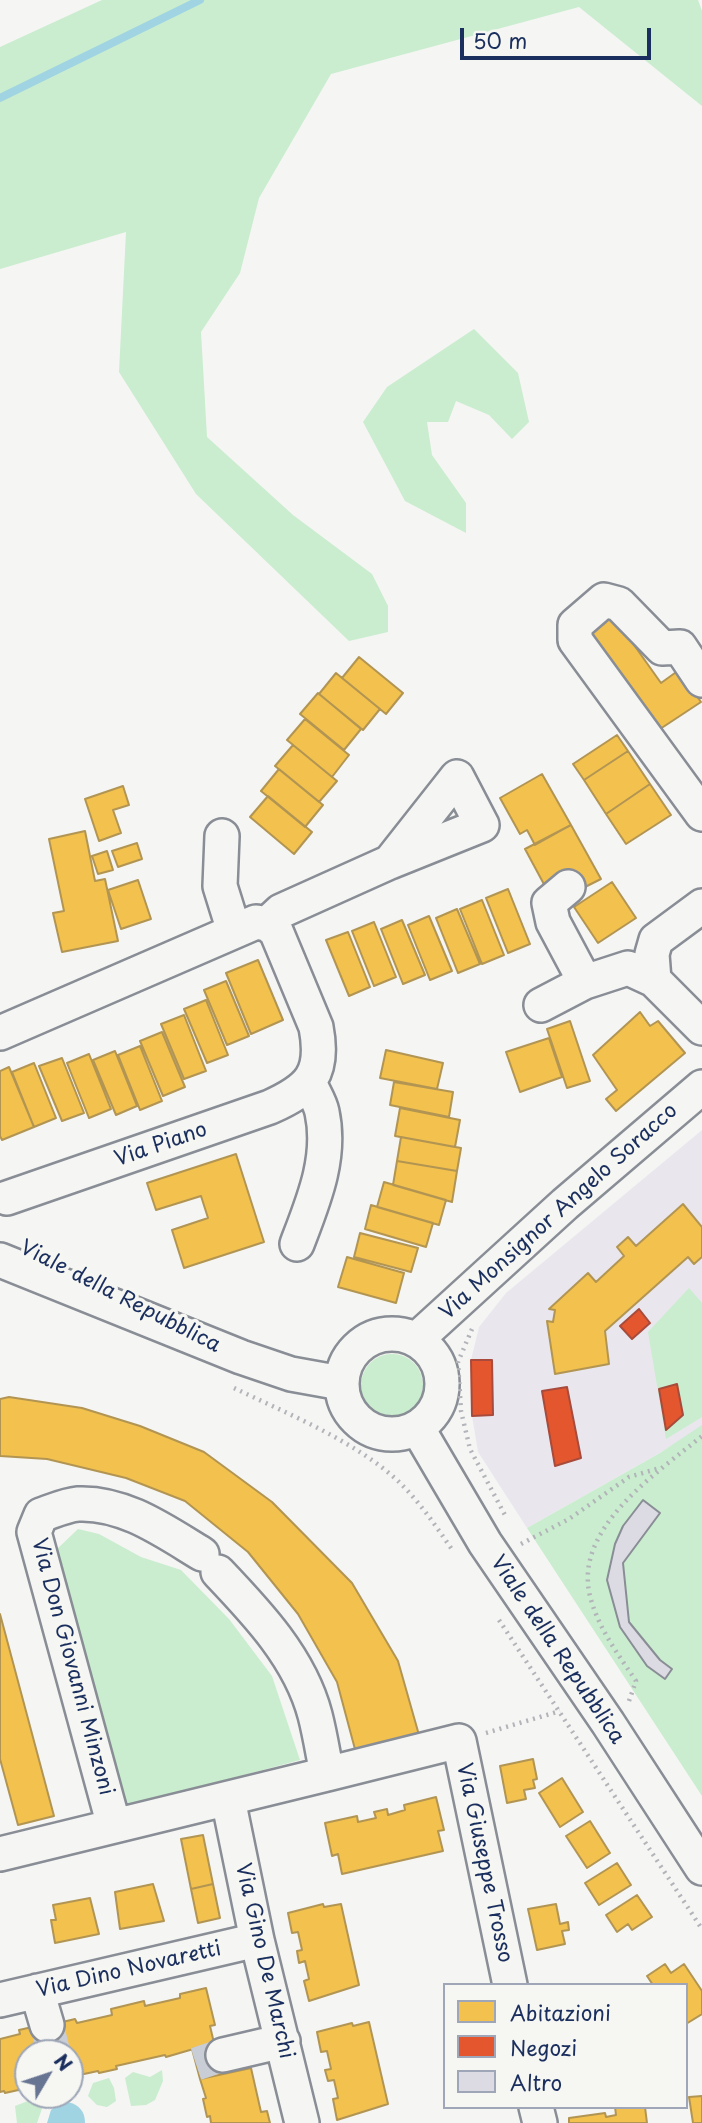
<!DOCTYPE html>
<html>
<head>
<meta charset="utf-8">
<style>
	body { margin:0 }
	#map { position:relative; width:702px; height:2123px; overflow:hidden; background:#f5f5f3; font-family:"Playpen Sans",sans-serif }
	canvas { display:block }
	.legend { position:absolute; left:443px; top:1983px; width:245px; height:126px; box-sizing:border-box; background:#f6f6f2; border:2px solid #9ea6b7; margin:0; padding:9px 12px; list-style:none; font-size:21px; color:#1b2f5e }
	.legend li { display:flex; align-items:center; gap:14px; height:35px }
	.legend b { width:35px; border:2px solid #9ea6b7 }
	.north { position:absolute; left:14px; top:2039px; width:70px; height:70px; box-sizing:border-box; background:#f6f6f2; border:2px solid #9ea6b7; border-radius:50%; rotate:51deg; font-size:19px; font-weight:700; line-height:28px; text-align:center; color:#1b2f5e }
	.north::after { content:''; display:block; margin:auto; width:24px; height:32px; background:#677492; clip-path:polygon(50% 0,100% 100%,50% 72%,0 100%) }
	.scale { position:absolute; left:460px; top:28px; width:191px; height:32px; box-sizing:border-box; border:4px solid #1b2f5e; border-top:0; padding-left:9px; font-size:21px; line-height:24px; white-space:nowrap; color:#1b2f5e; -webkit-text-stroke:5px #f6f6f2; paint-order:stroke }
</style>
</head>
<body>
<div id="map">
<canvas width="702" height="2123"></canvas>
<ul class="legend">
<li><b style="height:19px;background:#f2c14e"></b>Abitazioni</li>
<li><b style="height:19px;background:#e4572e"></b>Negozi</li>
<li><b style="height:19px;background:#dcdae2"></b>Altro</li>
</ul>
<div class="north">N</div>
<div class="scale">50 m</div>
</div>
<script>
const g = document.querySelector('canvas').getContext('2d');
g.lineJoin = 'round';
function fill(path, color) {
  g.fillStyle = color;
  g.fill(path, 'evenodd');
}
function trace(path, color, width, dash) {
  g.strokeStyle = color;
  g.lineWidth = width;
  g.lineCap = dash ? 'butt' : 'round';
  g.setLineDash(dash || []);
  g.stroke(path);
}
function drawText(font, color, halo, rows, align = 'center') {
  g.font = font + ' "Playpen Sans",sans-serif';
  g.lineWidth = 7;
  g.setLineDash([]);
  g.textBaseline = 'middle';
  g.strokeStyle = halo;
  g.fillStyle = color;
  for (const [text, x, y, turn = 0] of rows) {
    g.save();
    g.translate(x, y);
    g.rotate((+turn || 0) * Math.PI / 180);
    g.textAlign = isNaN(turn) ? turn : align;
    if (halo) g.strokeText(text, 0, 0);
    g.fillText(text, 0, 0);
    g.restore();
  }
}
fill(new Path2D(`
	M702 1130V1427L660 1453 527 1528 478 1452 472 1416 471 1360 479 1327 506 1293Z`), '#e9e7ed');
fill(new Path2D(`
	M102 0H698L702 11V106L579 7 331 74 259 198 240 273 201 332 207 437 293 515 372 574 388 606V632L349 641 196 494 119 372 126 232 0 269V47Z
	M474 329 518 373 529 422 512 439 489 415 456 401 448 422H427L432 455 466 503V533L405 501 363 422 387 387Z
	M689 1288 702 1303V1417L666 1439 648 1332Z
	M361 1385a31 31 0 1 1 62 0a31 31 0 1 1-62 0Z
	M702 1425V1796L527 1528 660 1453Z
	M78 1529 99 1534 141 1557 181 1570 229 1619 272 1676 300 1760 125 1807 56 1550Z
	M162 2070 163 2081 155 2100 146 2105 131 2106 125 2078 133 2072 150 2077Z
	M109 2078 114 2088 116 2101 107 2107 97 2105 88 2096 93 2083Z
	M41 2096 44 2103 37 2123H17L15 2106Z`), '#c9edce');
fill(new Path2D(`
	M68 2102C79 2105 85 2111 85 2123H47L51 2110 61 2103Z`), '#a0d4e3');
const homes = new Path2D(`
	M612 614 661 683 679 670 701 702 651 735 580 637Z
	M359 657 403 693 386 714 342 678Z
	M336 673 380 709 363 730 319 694Z
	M318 693 361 729 344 750 300 714Z
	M305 719 349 755 332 777 287 740Z
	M617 735 628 751 584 780 573 764Z
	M293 745 337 781 319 802 275 766Z
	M628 751 650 784 606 814 584 780Z
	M279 769 323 805 305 827 261 791Z
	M542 774 571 825 535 845 527 830 520 834 500 798Z
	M650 784 671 815 626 844 606 814Z
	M123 786 129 805 113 810 121 833 99 841 85 799Z
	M268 796 312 832 294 854 250 817Z
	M571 825 601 879 581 889 546 888 525 849Z
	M85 831 95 881 105 879 118 941 62 952 53 913 64 911 49 839Z
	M137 843 142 859 118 867 112 851Z
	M107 851 113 870 98 874 92 856Z
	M138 880 151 919 121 929 108 890Z
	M612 882 636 918 598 943 574 907Z
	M508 889 530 944 508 953 486 898Z
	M482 900 504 955 482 964 460 909Z
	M457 909 480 964 458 973 436 918Z
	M429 916 452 971 430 980 408 925Z
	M402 920 425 975 403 984 381 929Z
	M374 922 396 977 374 986 352 931Z
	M348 932 370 987 349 996 326 940Z
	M258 960 283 1020 251 1034 226 973Z
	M226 981 249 1036 227 1045 204 990Z
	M206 1000 228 1055 207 1063 184 1009Z
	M640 1012 650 1026 658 1021 685 1053 616 1111 606 1099 617 1090 593 1055Z
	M184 1015 206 1071 184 1079 161 1024Z
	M570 1021 590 1081 567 1088 547 1029Z
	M162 1032 185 1087 163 1096 140 1041Z
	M549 1038 562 1077 520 1092 506 1052Z
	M140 1046 162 1101 140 1110 118 1055Z
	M386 1050 443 1063 437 1089 380 1078Z
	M115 1051 137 1106 116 1115 93 1060Z
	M89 1054 111 1109 89 1118 67 1063Z
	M62 1058 84 1113 62 1121 39 1066Z
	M34 1063 56 1118 34 1127 12 1072Z
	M9 1067 34 1127 2 1140 0 1136V1071Z
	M394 1082 453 1092 449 1117 390 1105Z
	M400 1108 460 1120 455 1147 395 1136Z
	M401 1137 461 1148 457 1171 397 1161Z
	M236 1154 264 1242 184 1268 172 1230 208 1218 201 1196 156 1210 147 1183Z
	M397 1161 457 1171 452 1202 393 1185Z
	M384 1182 446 1200 439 1225 377 1207Z
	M683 1204 702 1227V1257L694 1264 688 1257 605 1331 609 1364 555 1374 547 1321 553 1322 555 1310 549 1309 588 1273 596 1282 624 1256 617 1247 628 1237 636 1246Z
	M371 1205 433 1223 426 1247 365 1229Z
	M360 1233 418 1248 411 1272 354 1257Z
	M347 1257 404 1273 396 1303 338 1287Z
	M9 1397 82 1408 140 1426 204 1452 272 1502 352 1583 398 1661 419 1735 356 1753 337 1682 298 1614 248 1552 185 1501 126 1478 47 1459 0 1456V1399Z
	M0 1614 54 1816 18 1825 0 1759Z
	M533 1759 537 1779 533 1780 535 1788 524 1790 526 1799 507 1803 500 1766Z
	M562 1778 583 1812 560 1827 539 1793Z
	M436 1797 444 1830 438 1831 443 1851 342 1874 338 1854 332 1856 325 1823 357 1816 358 1822 376 1818 374 1812 387 1809 388 1815 405 1810 404 1805Z
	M590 1821 610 1853 587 1868 566 1836Z
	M203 1835 213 1884 191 1889 181 1839Z
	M617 1863 631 1885 599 1905 585 1883Z
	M153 1884 164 1921 120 1929 115 1892Z
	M213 1884 220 1918 198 1923 191 1889Z
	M637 1895 652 1917 632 1930 628 1924 617 1932 606 1915Z
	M90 1898 99 1934 55 1943 51 1920H56L53 1905Z
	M323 1904 324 1907 341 1904 359 1985 309 2001 304 1981 309 1979 305 1961 299 1963 297 1951 302 1950 298 1932 292 1933 288 1913Z
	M556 1904 560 1924 568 1922 569 1930 562 1931 565 1944 537 1950 528 1909Z
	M665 1964 671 1973 684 1964 702 1991V2014L686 2024V1985H653L647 1976Z
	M206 1988 215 2025 210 2026 214 2043 166 2057 165 2055 116 2066 117 2069 99 2073 98 2071 70 2077V2053H61L54 2024 75 2019 77 2023 112 2015 111 2009 144 2001 145 2006 180 1998V1994Z
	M369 2022 388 2104 337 2120 333 2099 338 2098 334 2080 328 2081 325 2070 331 2069 327 2051 321 2052 317 2032 352 2023 353 2026Z
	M54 2024 61 2053H47L41 2025Z
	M41 2025 47 2053H28V2085L22 2086 23 2089 5 2093 4 2091 0 2092V2039L20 2034 19 2030Z
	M219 2042 228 2073 200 2079 192 2049Z
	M251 2068 261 2112 267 2111 270 2123H211L210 2116 207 2117 203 2099 206 2098 200 2079Z
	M702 2096V2123H693L689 2097Z
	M615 2107H645L647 2123H569V2118L605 2113 606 2117 616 2115Z`);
fill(homes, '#f2c14e');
trace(homes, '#b29553', 2);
const shops = new Path2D(`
	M639 1309 650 1323 632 1339 620 1326Z
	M471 1360H492L493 1415 472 1416Z
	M677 1384 683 1415 666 1430 659 1389Z
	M567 1387 581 1458 555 1466 542 1391Z`);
fill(shops, '#e4572e');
trace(shops, '#a84b3c', 2);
trace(new Path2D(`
	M0 98 200 0`), '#a0d4e3', 8);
const building = new Path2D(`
	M643 1500 660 1513 623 1563 629 1622 660 1660 672 1669 665 1679 647 1666 620 1627 607 1580 615 1544 623 1526Z`);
fill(building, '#dcdae2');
trace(building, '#898d95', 2);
trace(new Path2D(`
	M47 2025 54 2053
	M196 2064 223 2055`), '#c9cdd5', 33, [33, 17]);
const minor = new Path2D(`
	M702 680 680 647 662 648 619 604 604 600 575 625V640L702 814
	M222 836 220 886 234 931
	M568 887 549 903 553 922 585 982
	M654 980 652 954 656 940 702 906
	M541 1005 585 982 628 968 654 980 702 1028
	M0 1033 256 922 267 924 281 911 390 862 482 825 457 777 390 862
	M7 1198 270 1107C310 1089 325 1074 316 1027L276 931 267 924
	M297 1244C313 1202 332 1158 322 1112 320 1102 313 1092 309 1082
	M0 1260 241 1357 291 1374 341 1383
	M342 1384a50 50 0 1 1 100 0a50 50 0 1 1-100 0Z
	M417 1339 565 1204 702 1087
	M418 1429 485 1543 608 1723 702 1868
	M327 1774 459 1741 510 1985
	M228 1799 257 1940 302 2123
	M114 1826 34 1532 41 1515C53 1511 66 1505 78 1504 124 1502 164 1531 202 1554
	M0 1854 327 1774C323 1754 320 1734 315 1715 300 1658 257 1613 218 1572
	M37 1991 47 2025
	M0 2000 257 1940
	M223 2055 283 2041
	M536 2107 540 2123`);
trace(minor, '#898d95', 38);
trace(new Path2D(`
	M472 1329 458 1362 461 1411 470 1449 506 1517
	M234 1388C288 1414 353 1440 397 1480 419 1501 436 1526 453 1551
	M521 1544 569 1519 629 1477 660 1468
	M499 1620 702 1929
	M629 1701 636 1681C618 1654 598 1628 590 1596 573 1528 657 1473 702 1436
	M486 1733 560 1711`), '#b2b4b9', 4.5, [2, 5]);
trace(minor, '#f5f5f3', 33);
drawText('21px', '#1b2f5e', '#f6f6f2', [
	["Via Piano",161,1145,-19],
	["Via Monsignor Angelo Soracco",559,1212,-42],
	["Viale della Repubblica",120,1297,27],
	["Viale della Repubblica",557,1650,56],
	["Via Don Giovanni Minzoni",72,1667,75],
	["Via Giuseppe Trosso",484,1863,78],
	["Via Gino De Marchi",264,1961,77],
	["Via Dino Novaretti",129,1970,-13]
]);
</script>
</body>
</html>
